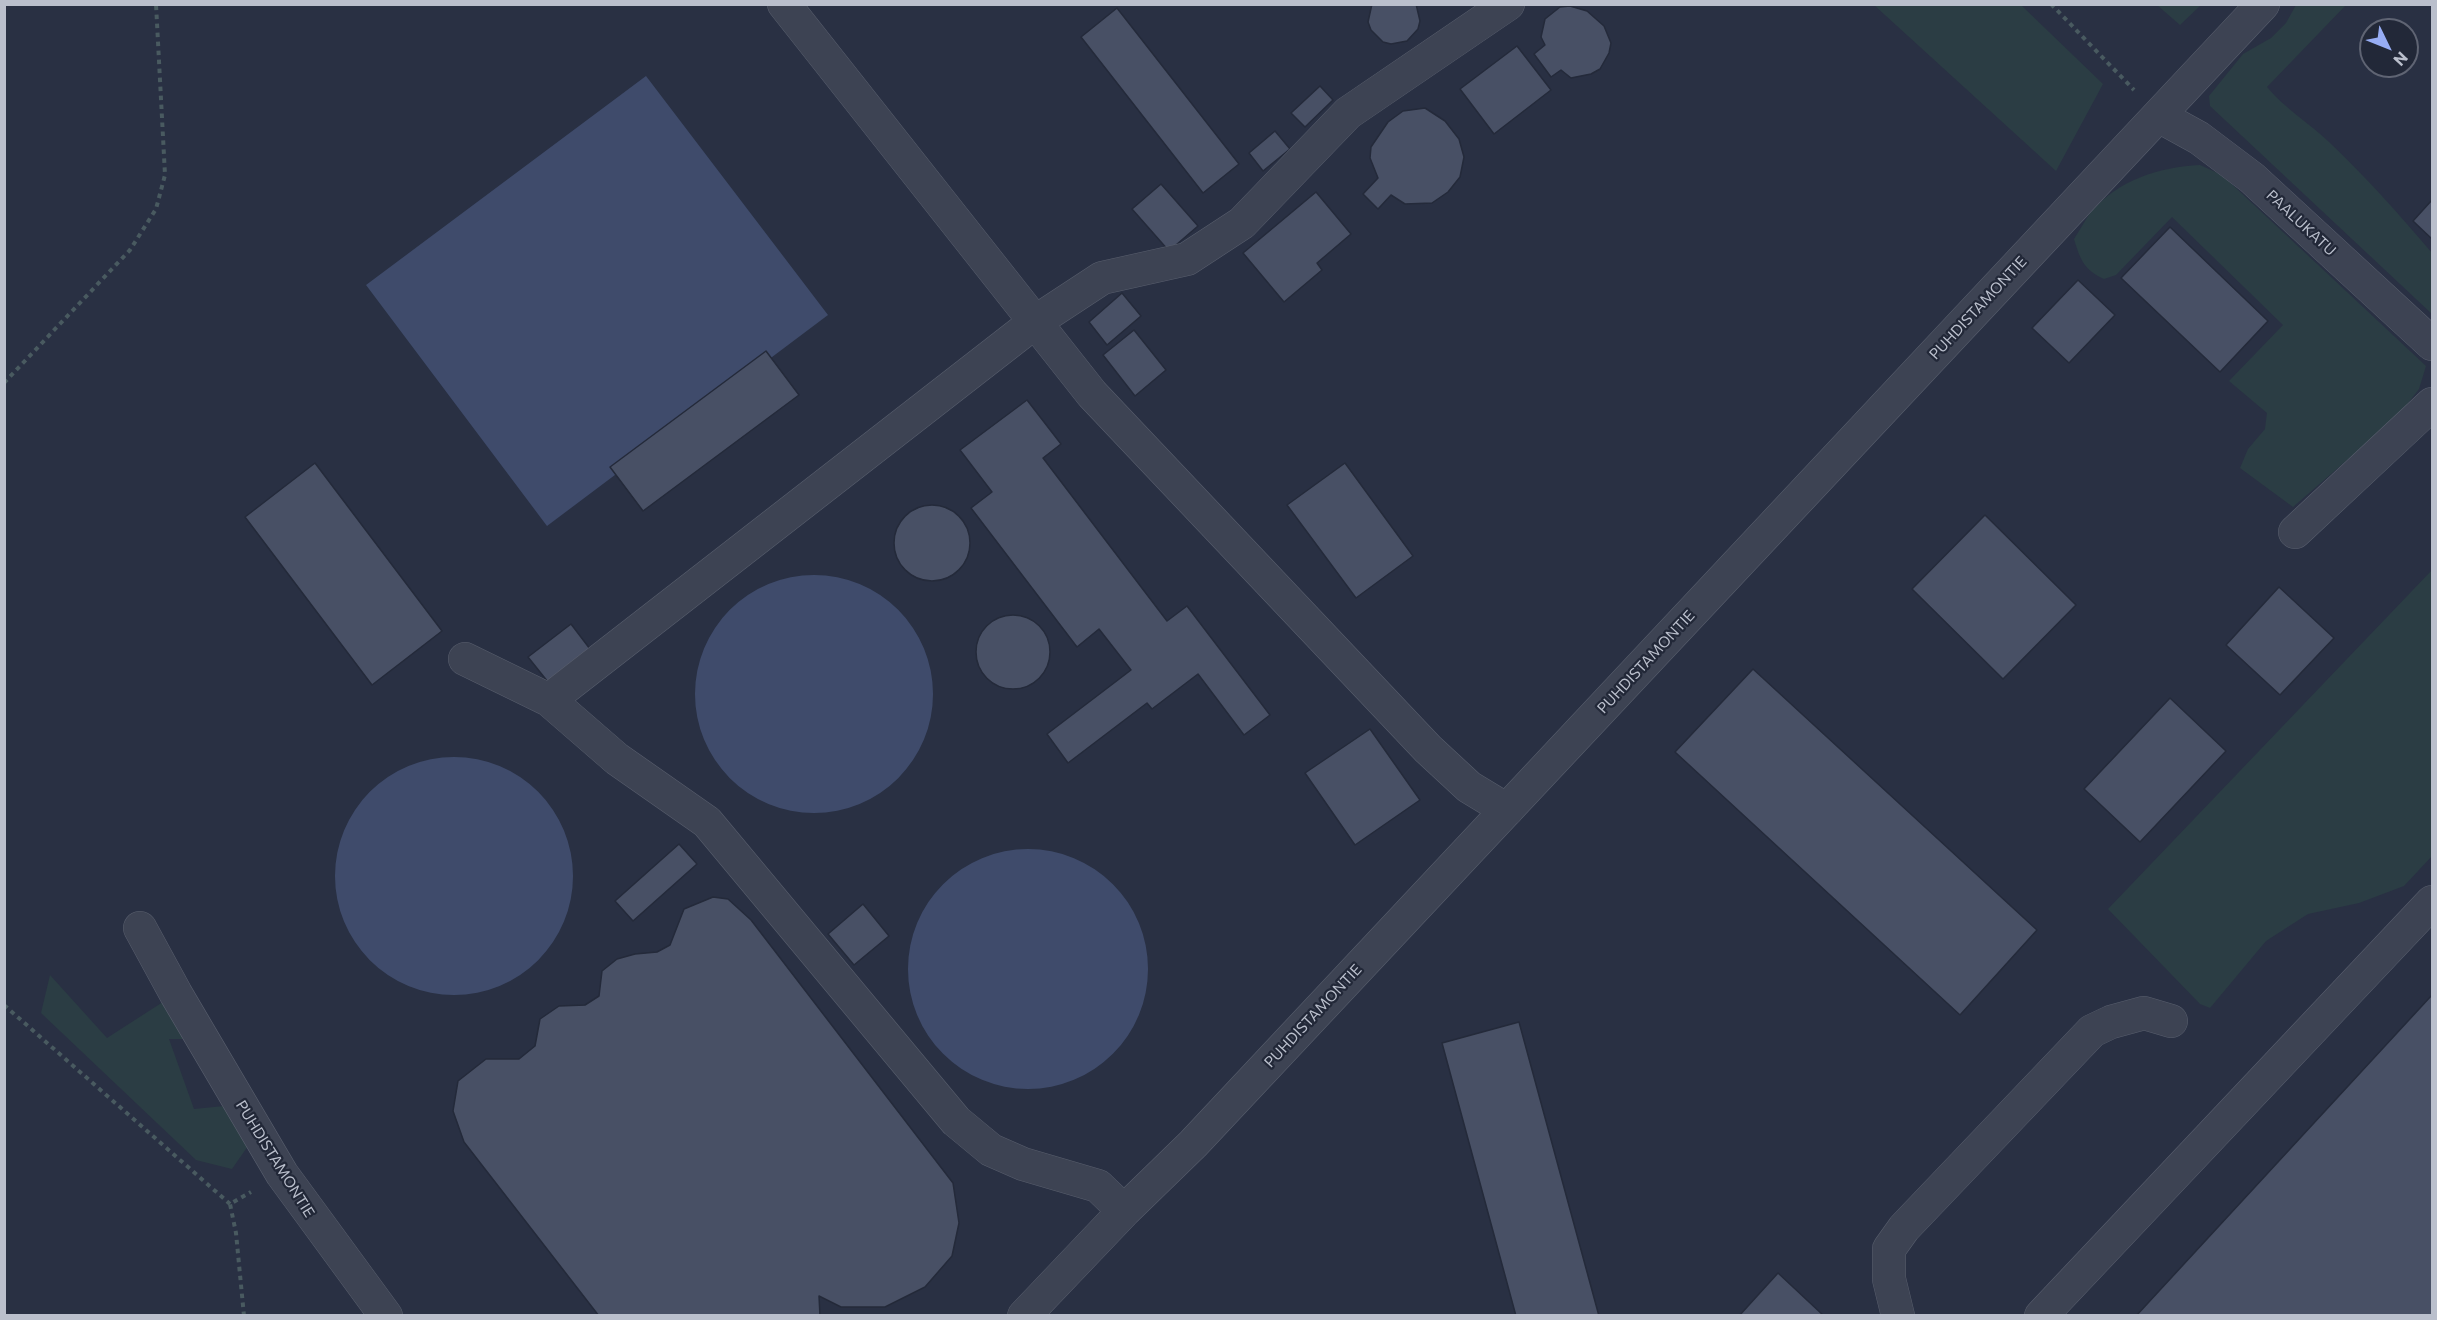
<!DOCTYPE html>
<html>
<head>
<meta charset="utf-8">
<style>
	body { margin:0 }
	#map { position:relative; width:2437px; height:1320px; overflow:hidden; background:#293043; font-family:Commissioner,sans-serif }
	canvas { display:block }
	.frame { position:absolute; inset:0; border:6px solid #babfcc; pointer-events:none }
	.north { position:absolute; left:2359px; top:18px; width:60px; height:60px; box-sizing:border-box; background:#222838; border:2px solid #5f6473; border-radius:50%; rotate:133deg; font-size:16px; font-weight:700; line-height:24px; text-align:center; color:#babfcc }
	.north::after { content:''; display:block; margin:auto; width:21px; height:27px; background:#97adf4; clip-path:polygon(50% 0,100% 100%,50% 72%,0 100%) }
</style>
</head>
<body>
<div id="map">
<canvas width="2437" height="1320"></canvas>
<div class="frame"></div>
<div class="north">N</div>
</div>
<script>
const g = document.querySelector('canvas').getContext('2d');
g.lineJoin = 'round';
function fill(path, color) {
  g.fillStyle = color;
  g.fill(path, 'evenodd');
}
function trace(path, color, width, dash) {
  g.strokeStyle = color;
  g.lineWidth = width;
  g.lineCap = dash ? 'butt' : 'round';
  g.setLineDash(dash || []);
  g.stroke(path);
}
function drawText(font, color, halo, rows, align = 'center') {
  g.font = font + ' Commissioner,sans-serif';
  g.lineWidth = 4.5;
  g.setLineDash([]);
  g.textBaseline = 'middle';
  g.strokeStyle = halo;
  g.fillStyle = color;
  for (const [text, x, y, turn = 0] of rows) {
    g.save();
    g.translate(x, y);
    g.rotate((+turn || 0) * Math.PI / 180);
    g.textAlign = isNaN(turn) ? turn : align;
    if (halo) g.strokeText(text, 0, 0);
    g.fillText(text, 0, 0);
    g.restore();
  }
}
fill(new Path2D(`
	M1874 5H2021L2103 84 2056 171Z
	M2157 5H2201L2180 25Z
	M2296 5H2346L2267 87C2284 108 2309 123 2329 142 2366 177 2399 214 2432 253V314L2210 106 2209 96 2243 54 2271 38 2286 23Z
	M2200 165 2222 175 2426 366 2419 389 2399 415 2293 507 2240 468 2248 449 2265 429 2267 413 2229 381 2283 325 2172 217 2116 275 2104 279C2084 270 2080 259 2074 239 2080 230 2085 220 2091 212 2118 180 2160 167 2200 165Z
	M2432 570V856L2404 886 2359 903 2308 914 2266 941 2210 1008 2200 1004 2108 909Z
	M50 975 107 1038 166 1000 187 1039H169L194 1109 224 1106 248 1146 232 1169 196 1160 41 1013Z`), '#2b3d44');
fill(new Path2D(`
	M646 76 828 315 547 526 366 285Z
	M695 694a119 119 0 1 1 238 0a119 119 0 1 1-238 0Z
	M335 876a119 119 0 1 1 238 0a119 119 0 1 1-238 0Z
	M908 969a120 120 0 1 1 240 0a120 120 0 1 1-240 0Z`), '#3f4b6b');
const building = new Path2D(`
	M1372 4H1416L1420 21 1418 29 1407 41 1391 44 1383 42 1371 30 1368 22Z
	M1570 6 1587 11 1604 26 1611 43 1609 53 1600 69 1591 74 1571 78 1561 70 1551 77 1534 54 1545 45 1541 37 1545 19 1560 7Z
	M1117 8 1239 164 1203 193 1081 37Z
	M1517 46 1551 90 1494 134 1460 89Z
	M1320 86 1333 100 1305 127 1291 113Z
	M1425 108 1445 121 1459 139 1464 157 1460 177 1448 192 1432 203 1405 204 1391 195 1378 209 1363 194 1378 178 1370 158 1371 147 1388 122 1403 111Z
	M1275 131 1290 149 1263 171 1249 153Z
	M1161 184 1198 226 1169 251 1132 209Z
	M1316 192 1351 234 1317 263 1322 270 1284 302 1243 253Z
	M2432 200V239L2413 221Z
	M2170 227 2268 321 2220 372 2121 278Z
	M2078 280 2115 315 2069 363 2032 328Z
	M1122 293 1141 316 1107 345 1089 322Z
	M1134 330 1166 370 1135 396 1103 355Z
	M766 351 799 395 643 511 610 467Z
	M1027 400 1061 444 1043 458 1167 621 1187 606 1270 715 1244 735 1198 674 1152 709 1147 703 1068 763 1047 734 1131 670 1099 629 1077 647 971 508 992 492 960 450Z
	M315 463 442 631 372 685 245 517Z
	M1345 463 1413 556 1356 598 1287 505Z
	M894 543a38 38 0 1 1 76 0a38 38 0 1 1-76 0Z
	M1985 515 2076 605 2003 679 1912 589Z
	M2279 587 2334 638 2280 695 2226 645Z
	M976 652a37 37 0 1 1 74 0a37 37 0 1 1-74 0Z
	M571 624 590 649 548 682 528 657Z
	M1753 669 2037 930 1960 1015 1675 752Z
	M2170 698 2226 751 2140 842 2084 789Z
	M1370 729 1420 800 1355 845 1305 773Z
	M679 844 697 864 633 921 615 901Z
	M713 897 728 899 751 920 953 1183 959 1223 952 1256 925 1287 885 1307H841L819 1296 820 1316H599L464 1142 453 1111 458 1081 486 1059H519L535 1046 540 1019 559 1006 585 1005 599 996 602 971 617 959 635 954 657 952 670 945 684 909Z
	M863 904 889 936 854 965 828 934Z
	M2432 995V1316H2136Z
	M1519 1022 1599 1316H1516L1442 1043Z
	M1778 1273 1824 1316H1739Z`);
fill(building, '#485065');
trace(building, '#242a3a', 1.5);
const minor = new Path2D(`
	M784 4 1092 394 1428 749 1469 787 1507 810
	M2159 116 2199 138 2252 178 2432 344
	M2295 532 2432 404
	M465 659 549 700 617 759 707 822 956 1121 991 1150 1023 1164 1098 1186 1124 1211
	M549 700 1035 322 1102 278 1187 259 1242 223 1348 113 1508 4
	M140 928 176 994 282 1174 386 1316
	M1024 1316 1124 1211 1193 1144 2263 4
	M1898 1316 1889 1279V1249L1904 1228 2092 1031 2111 1022 2144 1013 2171 1021
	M2041 1316 2432 902`);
trace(minor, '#585e6d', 34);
trace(new Path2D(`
	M2051 4 2134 90
	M4 383 130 250 156 209 165 175 156 4
	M4 1005 230 1204
	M244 1316 236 1233 230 1204 251 1192`), '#495a60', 4, [4.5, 4.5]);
trace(minor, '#3d4353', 33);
drawText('15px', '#babfcc', '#222838', [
	["PAALUKATU",2301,223,43],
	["PUHDISTAMONTIE",1978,308,-47],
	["PUHDISTAMONTIE",1646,662,-47],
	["PUHDISTAMONTIE",1313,1016,-47],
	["PUHDISTAMONTIE",275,1159,58]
]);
</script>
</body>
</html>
